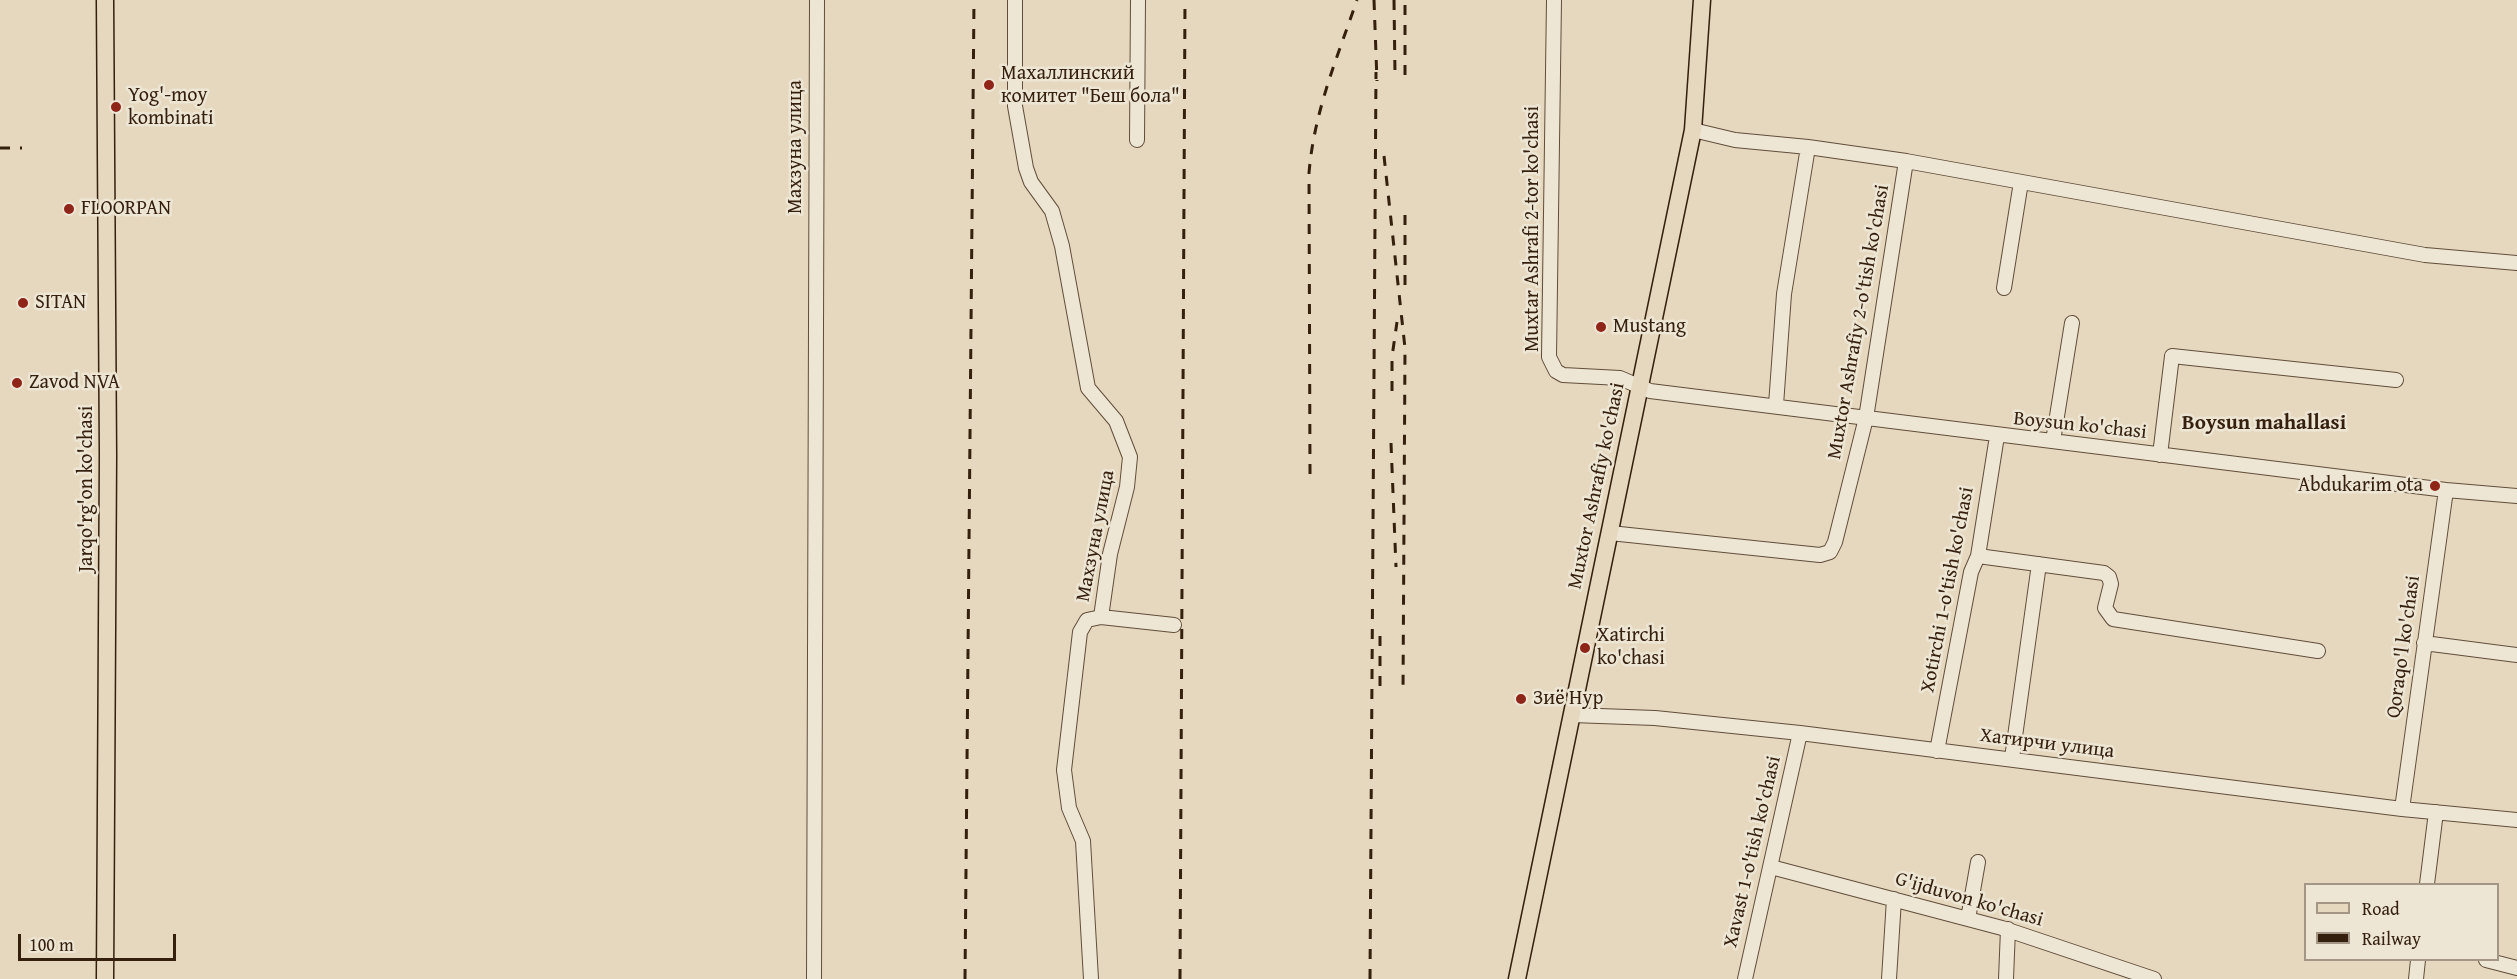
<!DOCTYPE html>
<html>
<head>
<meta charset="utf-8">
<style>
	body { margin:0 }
	#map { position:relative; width:2517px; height:979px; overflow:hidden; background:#e5d8be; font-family:"Gentium Book Plus",serif }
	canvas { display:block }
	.legend { position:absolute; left:2304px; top:883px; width:195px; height:78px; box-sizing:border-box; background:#eee6d5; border:2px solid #a49685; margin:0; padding:8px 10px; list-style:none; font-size:18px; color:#351f0d }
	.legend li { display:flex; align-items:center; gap:12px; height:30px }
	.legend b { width:30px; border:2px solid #a49685 }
	.scale { position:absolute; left:18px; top:934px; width:158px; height:27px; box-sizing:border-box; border:3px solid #351f0d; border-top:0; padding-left:8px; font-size:18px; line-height:21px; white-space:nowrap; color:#351f0d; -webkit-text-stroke:4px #eee6d5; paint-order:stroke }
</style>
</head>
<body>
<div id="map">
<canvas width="2517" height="979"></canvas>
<ul class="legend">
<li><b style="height:8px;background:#e5d8be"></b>Road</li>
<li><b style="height:8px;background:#351f0d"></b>Railway</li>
</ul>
<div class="scale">100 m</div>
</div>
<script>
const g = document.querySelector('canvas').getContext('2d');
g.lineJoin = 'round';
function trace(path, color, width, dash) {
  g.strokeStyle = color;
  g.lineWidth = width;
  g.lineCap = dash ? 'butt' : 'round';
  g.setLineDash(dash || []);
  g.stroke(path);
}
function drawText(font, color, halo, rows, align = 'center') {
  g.font = font + ' "Gentium Book Plus",serif';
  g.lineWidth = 5;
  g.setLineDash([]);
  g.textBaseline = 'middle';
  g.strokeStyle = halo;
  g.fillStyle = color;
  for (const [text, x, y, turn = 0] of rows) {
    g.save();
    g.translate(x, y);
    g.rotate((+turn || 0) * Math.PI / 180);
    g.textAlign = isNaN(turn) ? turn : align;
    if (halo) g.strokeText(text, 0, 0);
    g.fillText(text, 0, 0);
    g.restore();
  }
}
const minor = new Path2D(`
	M1015 0V106L1026 168 1031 182 1052 211 1062 246 1088 388 1116 421 1130 457 1127 487 1110 554 1101 617 1087 620 1080 632 1064 770 1069 808 1083 841 1091 979
	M1554 0 1549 357 1556 371 1563 375 1620 378 1650 391 2446 490 2517 496
	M1693 130 1735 140 1808 147 1906 161 2425 255 2517 263
	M1137 140 1138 0
	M2004 288 2021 182
	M1776 405 1784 294 1808 147
	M2053 441 2072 323
	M2160 455 2172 356 2396 380
	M1610 533 1820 555 1830 552 1835 542 1866 418 1906 161
	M1978 556 2104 573 2109 577 2111 584 2105 608 2113 619 2318 651
	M1101 617 1174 625
	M2424 643 2517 655
	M1572 715 1655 718 1800 733 2402 809 2517 820
	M1937 751 1971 572 1978 556 1997 436
	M2012 758 2039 564
	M2402 809 2446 490
	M1771 867 2002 928 2154 979
	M2427 884 2436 812
	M1968 919 1978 862
	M2486 960 2517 968
	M814 979 817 0
	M1745 979 1800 733
	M1889 979 1894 899
	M2006 979 2008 929
	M2416 979 2418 960`);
const major = new Path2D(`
	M105 979 108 455 105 0
	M1517 979 1693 130 1702 0`);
trace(minor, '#614d39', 16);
trace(major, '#351f0d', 19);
trace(minor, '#eee6d5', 14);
trace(major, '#e5d8be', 16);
trace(new Path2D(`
	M1374 0 1377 81
	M1394 0 1395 74
	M1405 75V0
	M0 148H22
	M1384 156 1405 348 1403 694
	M1405 285V208
	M1392 391V357L1397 322
	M1391 443 1396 567
	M1310 474 1309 173C1314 112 1337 58 1357 0
	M1380 636V688
	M965 979 974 0
	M1180 979 1185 0
	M1370 979 1376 72`), '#351f0d', 3, [10, 10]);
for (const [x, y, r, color] of [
	[989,85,6,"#8f2418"],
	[116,107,6,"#8f2418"],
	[69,209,6,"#8f2418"],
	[23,303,6,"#8f2418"],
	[1601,327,6,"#8f2418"],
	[17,383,6,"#8f2418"],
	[2435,486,6,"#8f2418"],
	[1585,648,6,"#8f2418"],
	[1521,699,6,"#8f2418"]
]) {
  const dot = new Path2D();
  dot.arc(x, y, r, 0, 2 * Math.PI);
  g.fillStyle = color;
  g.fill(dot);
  trace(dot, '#eee6d5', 2);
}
drawText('20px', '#351f0d', '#eee6d5', [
	["Махаллинский",1001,74],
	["комитет \"Беш бола\"",1001,97],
	["Yog'-moy",128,96],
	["kombinati",128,119],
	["FLOORPAN",81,209],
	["SITAN",35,303],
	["Mustang",1613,327],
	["Zavod NVA",29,383],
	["Abdukarim ota",2423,486,"right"],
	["Xatirchi",1597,636],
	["ko'chasi",1597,659],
	["Зиё Нур",1533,699]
], 'left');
drawText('20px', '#351f0d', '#eee6d5', [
	["Махзуна улица",796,147,-90],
	["Muxtar Ashrafi 2-tor ko'chasi",1533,229,-90],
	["Muxtor Ashrafiy 2-o'tish ko'chasi",1859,322,-80],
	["Boysun ko'chasi",2080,426,6],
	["Muxtor Ashrafiy ko'chasi",1597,486,-78],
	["Jarqo'rg'on ko'chasi",87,489,-90],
	["Махзуна улица",1096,536,-79],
	["Xotirchi 1-o'tish ko'chasi",1948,590,-79],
	["Qoraqo'l ko'chasi",2404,647,-82],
	["Хатирчи улица",2047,744,7],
	["Xavast 1-o'tish ko'chasi",1753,852,-77],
	["G'ijduvon ko'chasi",1969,900,16]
]);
drawText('bold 21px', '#351f0d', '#eee6d5', [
	["Boysun mahallasi",2264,424]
]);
</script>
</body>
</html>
